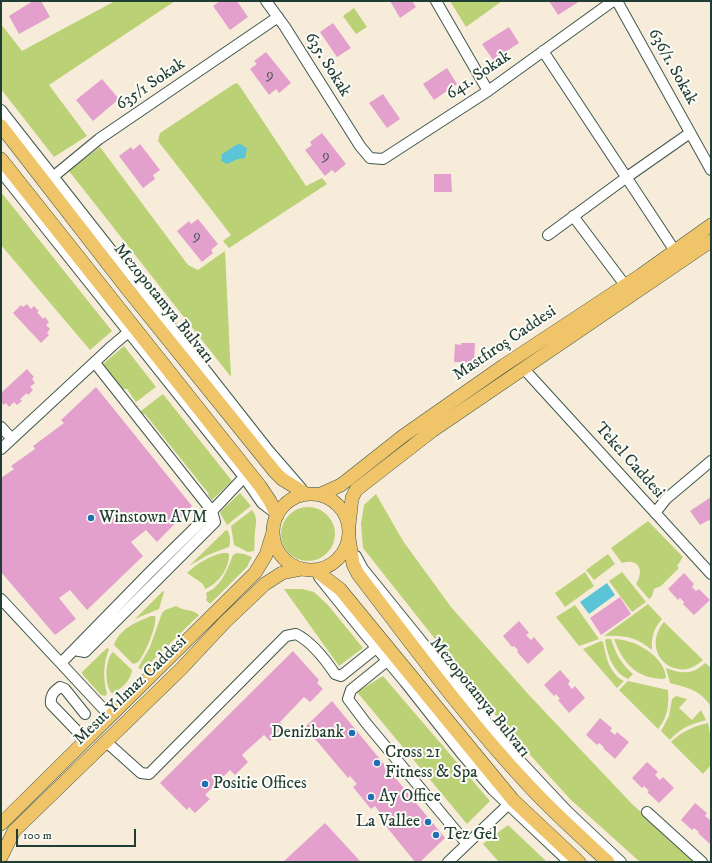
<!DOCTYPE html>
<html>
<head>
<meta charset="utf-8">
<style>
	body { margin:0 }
	#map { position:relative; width:712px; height:863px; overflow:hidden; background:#f6ecd9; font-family:"IM FELL DW Pica",serif }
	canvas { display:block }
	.frame { position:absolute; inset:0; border:2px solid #1f3d34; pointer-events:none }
	.scale { position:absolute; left:16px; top:829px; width:120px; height:18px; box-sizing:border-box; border:2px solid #1f3d34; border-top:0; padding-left:5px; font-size:12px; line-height:14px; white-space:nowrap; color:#1f3d34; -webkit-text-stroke:3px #fdfcf7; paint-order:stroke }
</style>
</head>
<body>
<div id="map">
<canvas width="712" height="863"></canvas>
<div class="frame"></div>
<div class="scale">100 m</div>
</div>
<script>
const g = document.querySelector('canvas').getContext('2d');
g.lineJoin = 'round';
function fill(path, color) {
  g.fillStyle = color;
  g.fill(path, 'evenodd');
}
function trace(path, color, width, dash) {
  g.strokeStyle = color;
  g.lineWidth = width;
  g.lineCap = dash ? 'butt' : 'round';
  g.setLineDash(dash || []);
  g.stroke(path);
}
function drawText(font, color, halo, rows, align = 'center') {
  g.font = font + ' "IM FELL DW Pica",serif';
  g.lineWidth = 4;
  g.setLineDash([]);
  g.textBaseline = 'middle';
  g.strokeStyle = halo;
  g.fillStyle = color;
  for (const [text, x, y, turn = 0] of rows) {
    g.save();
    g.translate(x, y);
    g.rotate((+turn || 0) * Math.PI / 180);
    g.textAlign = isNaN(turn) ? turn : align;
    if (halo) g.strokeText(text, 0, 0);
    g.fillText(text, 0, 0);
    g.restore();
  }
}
fill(new Path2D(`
	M115 1H175L49 85 87 136 54 157 1 89V24L22 51Z
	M450 1H502L466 27Z
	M354 8 367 27 356 34 343 16Z
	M237 83 239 85 306 186 322 178 327 184 229 248 223 241 231 235 158 141 160 133 234 84Z
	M100 147 188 265 198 270 225 251 231 377 69 171Z
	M1 192 112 331 90 350 1 245Z
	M124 346 156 387 136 402 127 389H120L102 365Z
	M163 394 232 481 212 500 208 495 209 494 145 414H137Z
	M240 493 251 506 227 525 220 513 221 511Z
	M376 494 403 541 451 607 528 694 632 804 697 862H640L570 799 504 726 363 548 361 524 364 505Z
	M281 534a27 27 0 1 1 54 0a27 27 0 1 1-54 0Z
	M252 510C258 518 256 523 255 532 254 538 255 545 254 551L248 552 234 545 231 526Z
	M648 521 683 557 677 566 679 568 661 586 654 589 652 596 649 599 636 584C645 570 638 558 622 563L611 548Z
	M226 530 228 531C230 536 231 542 229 547L208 555 189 566Z
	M223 553H228L229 555C229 569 218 584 205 589L203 584 187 573C198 563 209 556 223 553Z
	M237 553 244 554 252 557 247 567 210 604 206 600 207 597 206 593C222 586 227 570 233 555Z
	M608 554 615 564 594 580 586 570Z
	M585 572 594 586 565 607 555 593Z
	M622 572 646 602 632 612 609 581Z
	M284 589H302L314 592 328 605 363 648 339 666Z
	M163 591 164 592 159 609 135 619Z
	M648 604 662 619C654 628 651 637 652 650 636 637 625 635 604 636Z
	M575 605 599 639 579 646 556 617Z
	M176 606C183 611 193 609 199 615L143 670 138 668 150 647 162 613 165 610Z
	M151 616H155C158 624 145 654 139 661 137 663 135 663 133 664L114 645C120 628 137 622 151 616Z
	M664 622 703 660C698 664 693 668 687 669 683 670 678 669 674 668 654 661 650 638 664 622Z
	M606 639H611C616 654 621 664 633 674L628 679C613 672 608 656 605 641Z
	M614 639C634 639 665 656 666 678 661 680 658 678 653 678 632 674 621 658 614 639Z
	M601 641 603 642C606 657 609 673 624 681L617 688 583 649Z
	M107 648 109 649C103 665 103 678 107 694L105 696 101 695 83 675 82 672Z
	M113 652 132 670C131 680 121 690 112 693 104 686 105 659 113 652Z
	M705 663 711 668V707C701 690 688 688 670 683L666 668C681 674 693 675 705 663Z
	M383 676 490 801 467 824 357 692Z
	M628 681 668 690C669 705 668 717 658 729L619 690Z
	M676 696 687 699 679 708 692 720 701 710 706 720C691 724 680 728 670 740L661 731 669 716 672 699Z
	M708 723 711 739V765L703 774 671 742C682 731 693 727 708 723Z
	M508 825 547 862H499L483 844Z`), '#bbd175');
fill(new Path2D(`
	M240 144 247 148 245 158 238 159 227 164 221 161 222 154C229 151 233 145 240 144Z
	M607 583 615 595 589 614 580 602Z`), '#5bc4d6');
fill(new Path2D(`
	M33 1H41L50 17 19 34 9 16Z
	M220 1H237L248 17 230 30 213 6Z
	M390 1H412L416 7 400 18Z
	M549 1H580L558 15Z
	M333 23 351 48 337 57 320 32Z
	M509 27 519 43 493 60 482 44Z
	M266 52 291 83 279 93 276 89 269 95 250 69 257 64 254 61Z
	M447 68 457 84 434 100 423 84Z
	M102 79 119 99 93 121 76 100Z
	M383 94 400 119 387 128 369 103Z
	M322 133 346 164 335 173 332 170 325 176 305 150 312 145 310 142Z
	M140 144 160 170 153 175 155 179 143 188 119 156 131 147 133 150Z
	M434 174H451L452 192H434Z
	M198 219 218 244 211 250 213 253 202 262 177 231 189 221 191 224Z
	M27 304 31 309 34 306 39 311 37 312 43 319 45 317 49 322 46 325 50 329 47 333 49 335 41 343 13 313 21 305 23 307Z
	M461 343H475L474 363 454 362 455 344 461 345Z
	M27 369 34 377 32 379 35 383 30 387 33 390 28 395 27 393 20 399 22 401 17 405 14 402 9 407 6 403 4 405 1 402V393Z
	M96 387 192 506 157 542 146 530 131 542 143 556 87 610 70 590 59 598 76 619 55 635 1 572V478L14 469 11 466 35 449 33 446 64 423 61 420Z
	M711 497V523L709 520 700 525 690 511Z
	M684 573 694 584 692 587 696 591 699 589 710 600 694 615 683 604 684 602 680 598 678 600 668 589Z
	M620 597 631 614 601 635 590 618Z
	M519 621 529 633 526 635 531 640 534 637 544 649 528 664 517 652 518 650 514 646 512 647 503 636Z
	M293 651 319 680 317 683 323 689 310 702 304 697 280 722 284 726 270 741 264 735 244 753 242 755 248 762 235 775 230 770 205 795 210 799 195 813 189 807 187 810 160 783Z
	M560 670 570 681 568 684 572 689 575 686 585 698 569 713 558 700 560 699 556 694 554 696 544 685Z
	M332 701 445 838 420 862H415L377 815 380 813 375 806 371 809 353 787 357 784 350 776 348 778 305 727Z
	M600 718 612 728 610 731 615 735 617 732 629 742 615 759 603 748 604 747 599 743 597 745 586 735Z
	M647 762 658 772 655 775 660 780 663 777 674 788 659 803 647 792 649 791 644 786 642 788 632 778Z
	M695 803 707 813 705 816 710 820 711 819V842L710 844 698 833 699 832 694 828 692 830 681 820Z
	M325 823 361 862H283Z`), '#e3a0cd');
const minor = new Path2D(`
	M266 1 285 27 360 146 370 158 383 159 488 91 613 1
	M436 1 488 91
	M617 1 711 170
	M543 51 675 251
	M1 110 269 451 301 488
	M1 172 244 477 262 503 275 513
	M48 181 99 139 278 17
	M573 216 625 285
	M548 235 627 177 690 133
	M524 369 711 574
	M1 427 12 439
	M1 449 112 346 132 329
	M655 513 666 499 711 461
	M356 556 363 569 507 747 567 811 621 862
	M319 577 364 633 405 682 461 753 493 790 569 862
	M1 599 110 716
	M74 650 85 652 215 522 212 511 95 363
	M393 656 351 690 348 699 366 723 467 844
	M61 663 149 573 212 511 248 473
	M85 714 65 689 60 687C53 692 50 696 51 704L77 731 85 741
	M105 743 112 747 141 773 149 774 286 636 296 634C312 642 325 659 335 674L341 676 376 648
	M647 812 702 862
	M448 862 512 801`);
const major = new Path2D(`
	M1 126 128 290 275 472 282 479 306 494
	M1 159 260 486 270 501 277 516
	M273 532a38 38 0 1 1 76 0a38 38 0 1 1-76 0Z
	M321 494 341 485 403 436 503 366 641 275 711 225
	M349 525 352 498 356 490 432 431 711 241
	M349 538 353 564 358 574C413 646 467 720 529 786 554 813 581 837 608 862
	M315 570 340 589 513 800 579 862
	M1 824 255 573 266 555 273 532
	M1 857 14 831 181 669 225 622 265 584 282 573 302 569`);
trace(minor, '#3f574d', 12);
trace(major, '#3f574d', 14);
trace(minor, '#fff', 10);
trace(major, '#f0c469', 13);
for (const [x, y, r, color] of [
	[91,518,4,"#1f6fb2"],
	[352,733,4,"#1f6fb2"],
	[377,763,4,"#1f6fb2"],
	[205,784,4,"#1f6fb2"],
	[371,797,4,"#1f6fb2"],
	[428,822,4,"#1f6fb2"],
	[436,835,4,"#1f6fb2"]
]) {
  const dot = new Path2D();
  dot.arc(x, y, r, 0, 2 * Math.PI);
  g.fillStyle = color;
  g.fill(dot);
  trace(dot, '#fdfcf7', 1.5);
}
drawText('15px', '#50565a', null, [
	["9",270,76],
	["9",326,157],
	["9",197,237]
]);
drawText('17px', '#1f3d34', '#fdfcf7', [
	["635. Sokak",327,65,58],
	["636/1. Sokak",672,67,61],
	["641. Sokak",479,76,-34],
	["635/1 Sokak",151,85,-34],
	["Mezopotamya Bulvarı",163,304,51],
	["Mastfıroş Caddesi",505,344,-34],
	["Tekel Caddesi",629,461,48],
	["Mesut Yılmaz Caddesi",131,691,-44],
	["Mezopotamya Bulvarı",479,698,51]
]);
drawText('17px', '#1f3d34', '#fdfcf7', [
	["Winstown AVM",99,518],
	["Denizbank",344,733,"right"],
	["Cross 21",385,753],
	["Fitness & Spa",385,773],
	["Positie Offices",213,784],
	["Ay Office",379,797],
	["La Vallee",420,822,"right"],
	["Tez Gel",444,835]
], 'left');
</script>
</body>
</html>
